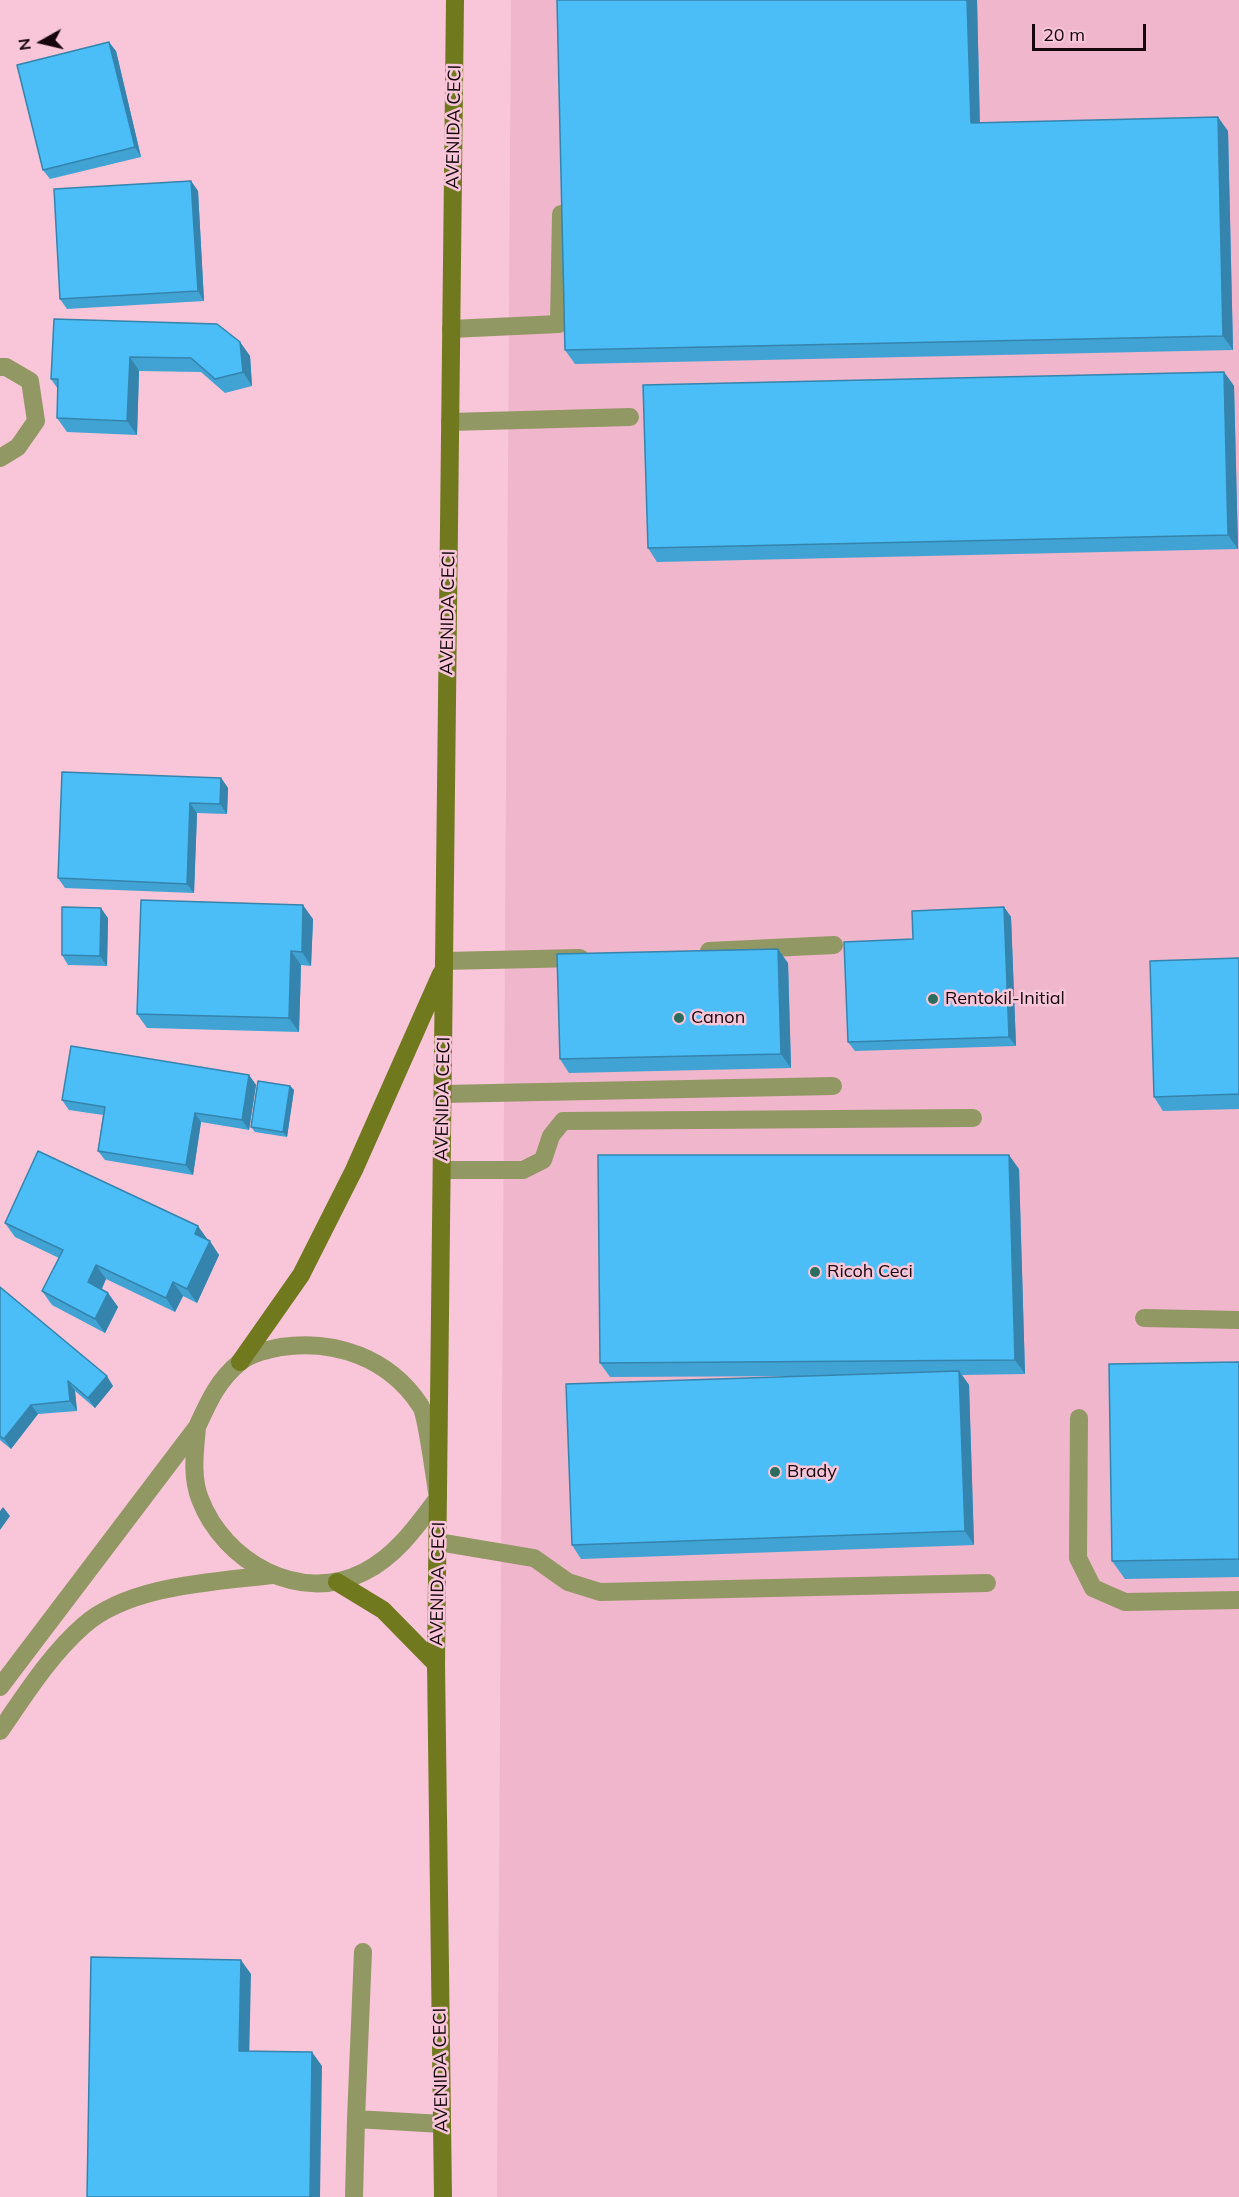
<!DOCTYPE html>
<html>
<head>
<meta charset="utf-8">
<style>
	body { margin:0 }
	#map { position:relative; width:1239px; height:2197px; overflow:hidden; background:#f8c6d8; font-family:Mulish,sans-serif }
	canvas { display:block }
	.north { position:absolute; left:12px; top:12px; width:60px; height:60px; -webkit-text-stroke:4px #f8c6d8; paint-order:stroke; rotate:262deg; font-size:16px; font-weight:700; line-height:24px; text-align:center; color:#15060c }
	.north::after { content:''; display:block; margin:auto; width:21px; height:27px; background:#15060c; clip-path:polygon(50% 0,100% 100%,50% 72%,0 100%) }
	.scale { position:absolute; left:1032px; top:24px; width:114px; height:27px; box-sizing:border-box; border:3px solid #15060c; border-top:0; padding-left:8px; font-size:18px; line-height:21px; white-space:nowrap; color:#15060c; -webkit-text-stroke:4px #f8c6d8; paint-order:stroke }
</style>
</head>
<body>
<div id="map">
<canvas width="1239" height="2197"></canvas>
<div class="north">N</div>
<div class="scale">20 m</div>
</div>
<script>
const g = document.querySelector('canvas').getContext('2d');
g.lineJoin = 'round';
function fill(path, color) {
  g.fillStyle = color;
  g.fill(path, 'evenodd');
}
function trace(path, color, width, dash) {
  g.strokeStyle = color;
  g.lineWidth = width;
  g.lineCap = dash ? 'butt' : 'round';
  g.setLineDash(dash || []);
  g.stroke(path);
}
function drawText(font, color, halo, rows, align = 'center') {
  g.font = font + ' Mulish,sans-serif';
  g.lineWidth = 5;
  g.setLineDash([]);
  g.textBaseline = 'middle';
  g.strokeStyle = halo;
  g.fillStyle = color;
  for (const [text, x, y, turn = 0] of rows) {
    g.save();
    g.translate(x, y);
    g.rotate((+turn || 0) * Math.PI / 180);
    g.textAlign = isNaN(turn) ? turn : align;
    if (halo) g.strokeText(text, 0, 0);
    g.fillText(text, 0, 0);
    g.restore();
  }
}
fill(new Path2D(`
	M511 0H1239V2197H497Z`), '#efb6cc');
trace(new Path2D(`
	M451 329 559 324 561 214
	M0 367H6L30 381 36 421 18 447 0 458
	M450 422 630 417
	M709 951 834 945
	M444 961 580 958
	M443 1094 833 1086
	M442 1170H523L543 1160 551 1136 563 1121 973 1118
	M1144 1318 1239 1320
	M1079 1418 1078 1558 1093 1588 1125 1602 1239 1600
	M439 1542 534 1558 568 1582 600 1592 987 1583
	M363 1952 356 2119 442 2124
	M354 2197 356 2119`), '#919863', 18);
trace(new Path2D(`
	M0 1687 197 1427C208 1403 218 1380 239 1363 250 1353 267 1350 281 1347 335 1339 389 1358 420 1405 427 1414 435 1482 438 1498 417 1526 396 1556 364 1572 300 1605 224 1562 200 1499 191 1476 195 1451 197 1427
	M0 1731C25 1695 50 1655 83 1626 129 1585 214 1582 272 1575`), '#919863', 18);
trace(new Path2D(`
	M240 1362 301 1275 354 1170 441 974
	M337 1582 383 1610 436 1664
	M443 2197 436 1664 455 0`), '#71791f', 18);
fill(new Path2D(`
	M557 0H977L980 123 1228 131 1233 350 575 364 565 350Z
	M116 51 141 157 50 179 43 170Z
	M191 181 198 191 204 301 67 309 60 299Z
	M54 319 240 342 250 356 252 386 225 393 201 372 139 371 137 435 67 432 57 418 58 389 51 379Z
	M1224 372 1234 386 1238 549 657 562 648 548Z
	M221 778 228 788 227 814 197 813 194 893 65 888 58 878Z
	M1004 907 1011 917 1016 1046 855 1051 848 1042 913 939Z
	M108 918 107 966 68 965 62 955Z
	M313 919 311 966 301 965 299 1032 147 1028 137 1014Z
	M1239 958V1109L1163 1111 1154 1097Z
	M788 963 791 1068 569 1073 560 1059Z
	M249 1075 256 1085 249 1130 201 1122 193 1175 105 1160 98 1151 103 1115 69 1110 62 1100Z
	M290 1086 294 1090 287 1137 255 1132 251 1127Z
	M1019 1169 1025 1374 962 1375 969 1385 974 1545 581 1559 572 1545 804 1376 610 1377 600 1363Z
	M5 1223 208 1241 219 1255 197 1303 183 1296 175 1312 106 1279 102 1289 108 1293 118 1307 105 1333 52 1305 42 1291 59 1258 15 1237Z
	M0 1287 113 1386 95 1408 75 1391 77 1411 38 1414 11 1449 0 1440Z
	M1239 1362V1577L1125 1579 1112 1561Z`), '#40a3d4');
fill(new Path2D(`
	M967 0H977L980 137 971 123Z
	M109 42 116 51 141 157 135 147Z
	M1218 117 1228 131 1233 350 1223 336Z
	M191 181 198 191 204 301 198 291Z
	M240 342 250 356 252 386 243 372Z
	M130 357 139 371 137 435 127 421Z
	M1224 372 1234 386 1238 549 1228 535Z
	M221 778 228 788 227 814 220 804Z
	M190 803 197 813 194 893 187 884Z
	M303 905 313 919 311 966 302 952Z
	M1004 907 1011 917 1016 1046 1009 1037Z
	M101 908 108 918 107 966 100 956Z
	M778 949 788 963 791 1068 781 1054Z
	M291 951 301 965 299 1032 289 1018Z
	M249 1075 256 1085 249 1130 242 1120Z
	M290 1086 294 1090 287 1137 283 1132Z
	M195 1113 201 1122 193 1175 186 1165Z
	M1009 1155 1019 1169 1025 1374 1015 1360Z
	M198 1226 208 1240 195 1234Z
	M210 1241 219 1255 197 1303 187 1289Z
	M96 1265 106 1279 98 1296 88 1282Z
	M173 1282 183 1296 175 1312 166 1298Z
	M108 1293 118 1307 105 1333 95 1319Z
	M959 1371 969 1385 974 1545 965 1531Z
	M107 1376 113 1386 95 1408 88 1398Z
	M68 1381 75 1391 77 1411 70 1401Z
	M31 1405 38 1414 11 1449 4 1439Z
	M3 1507 10 1516 0 1530V1511Z
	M241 1960 251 1974 249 2065 239 2051Z
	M312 2052 322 2066 320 2197H310Z`), '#3484ad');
const building = new Path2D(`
	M557 0H967L971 123 1218 117 1223 336 565 350Z
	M109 42 135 147 43 170 17 65Z
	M191 181 198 291 60 299 54 189Z
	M54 319 217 324 240 342 243 372 215 379 191 358 130 357 127 421 57 418 58 379H51Z
	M1224 372 1228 535 648 548 643 385Z
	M62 772 221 778 220 804 190 803 187 884 58 878Z
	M141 900 303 905 302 952 291 951 289 1018 137 1014Z
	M62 907 101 908 100 956 62 955Z
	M1004 907 1009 1037 848 1042 844 942 913 939 912 911Z
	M778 949 781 1054 560 1059 557 954Z
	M1239 958V1094L1154 1097 1150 961Z
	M71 1046 249 1075 242 1120 195 1113 186 1165 98 1151 105 1107 62 1100Z
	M258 1081 290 1086 283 1132 251 1127Z
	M38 1151 198 1226 195 1234 210 1241 187 1289 173 1282 166 1298 96 1265 88 1282 108 1293 95 1319 42 1291 63 1250 5 1223Z
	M598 1155H1009L1015 1360 600 1363Z
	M0 1287 107 1376 88 1398 68 1381 70 1401 31 1405 4 1439 0 1436Z
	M1239 1362V1559L1112 1561 1109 1364Z
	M959 1371 965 1531 572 1545 566 1384Z
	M91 1957 241 1960 239 2051 312 2052 310 2197H87Z`);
fill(building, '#4bbdf7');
trace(building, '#3484ad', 1.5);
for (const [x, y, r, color] of [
	[933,999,6,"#2c6e5d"],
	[679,1018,6,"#2c6e5d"],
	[815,1272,6,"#2c6e5d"],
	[775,1472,6,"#2c6e5d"]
]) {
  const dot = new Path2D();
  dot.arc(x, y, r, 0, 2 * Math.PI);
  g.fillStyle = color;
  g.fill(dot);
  trace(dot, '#f8c6d8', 2);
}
drawText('18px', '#15060c', '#f8c6d8', [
	["AVENIDA CECI",454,127,-89],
	["AVENIDA CECI",448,613,-89],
	["AVENIDA CECI",443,1099,-89],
	["AVENIDA CECI",438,1584,-89],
	["AVENIDA CECI",441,2070,-91]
]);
drawText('18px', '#15060c', '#f8c6d8', [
	["Rentokil-Initial",945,999],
	["Canon",691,1018],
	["Ricoh Ceci",827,1272],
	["Brady",787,1472]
], 'left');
</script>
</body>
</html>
